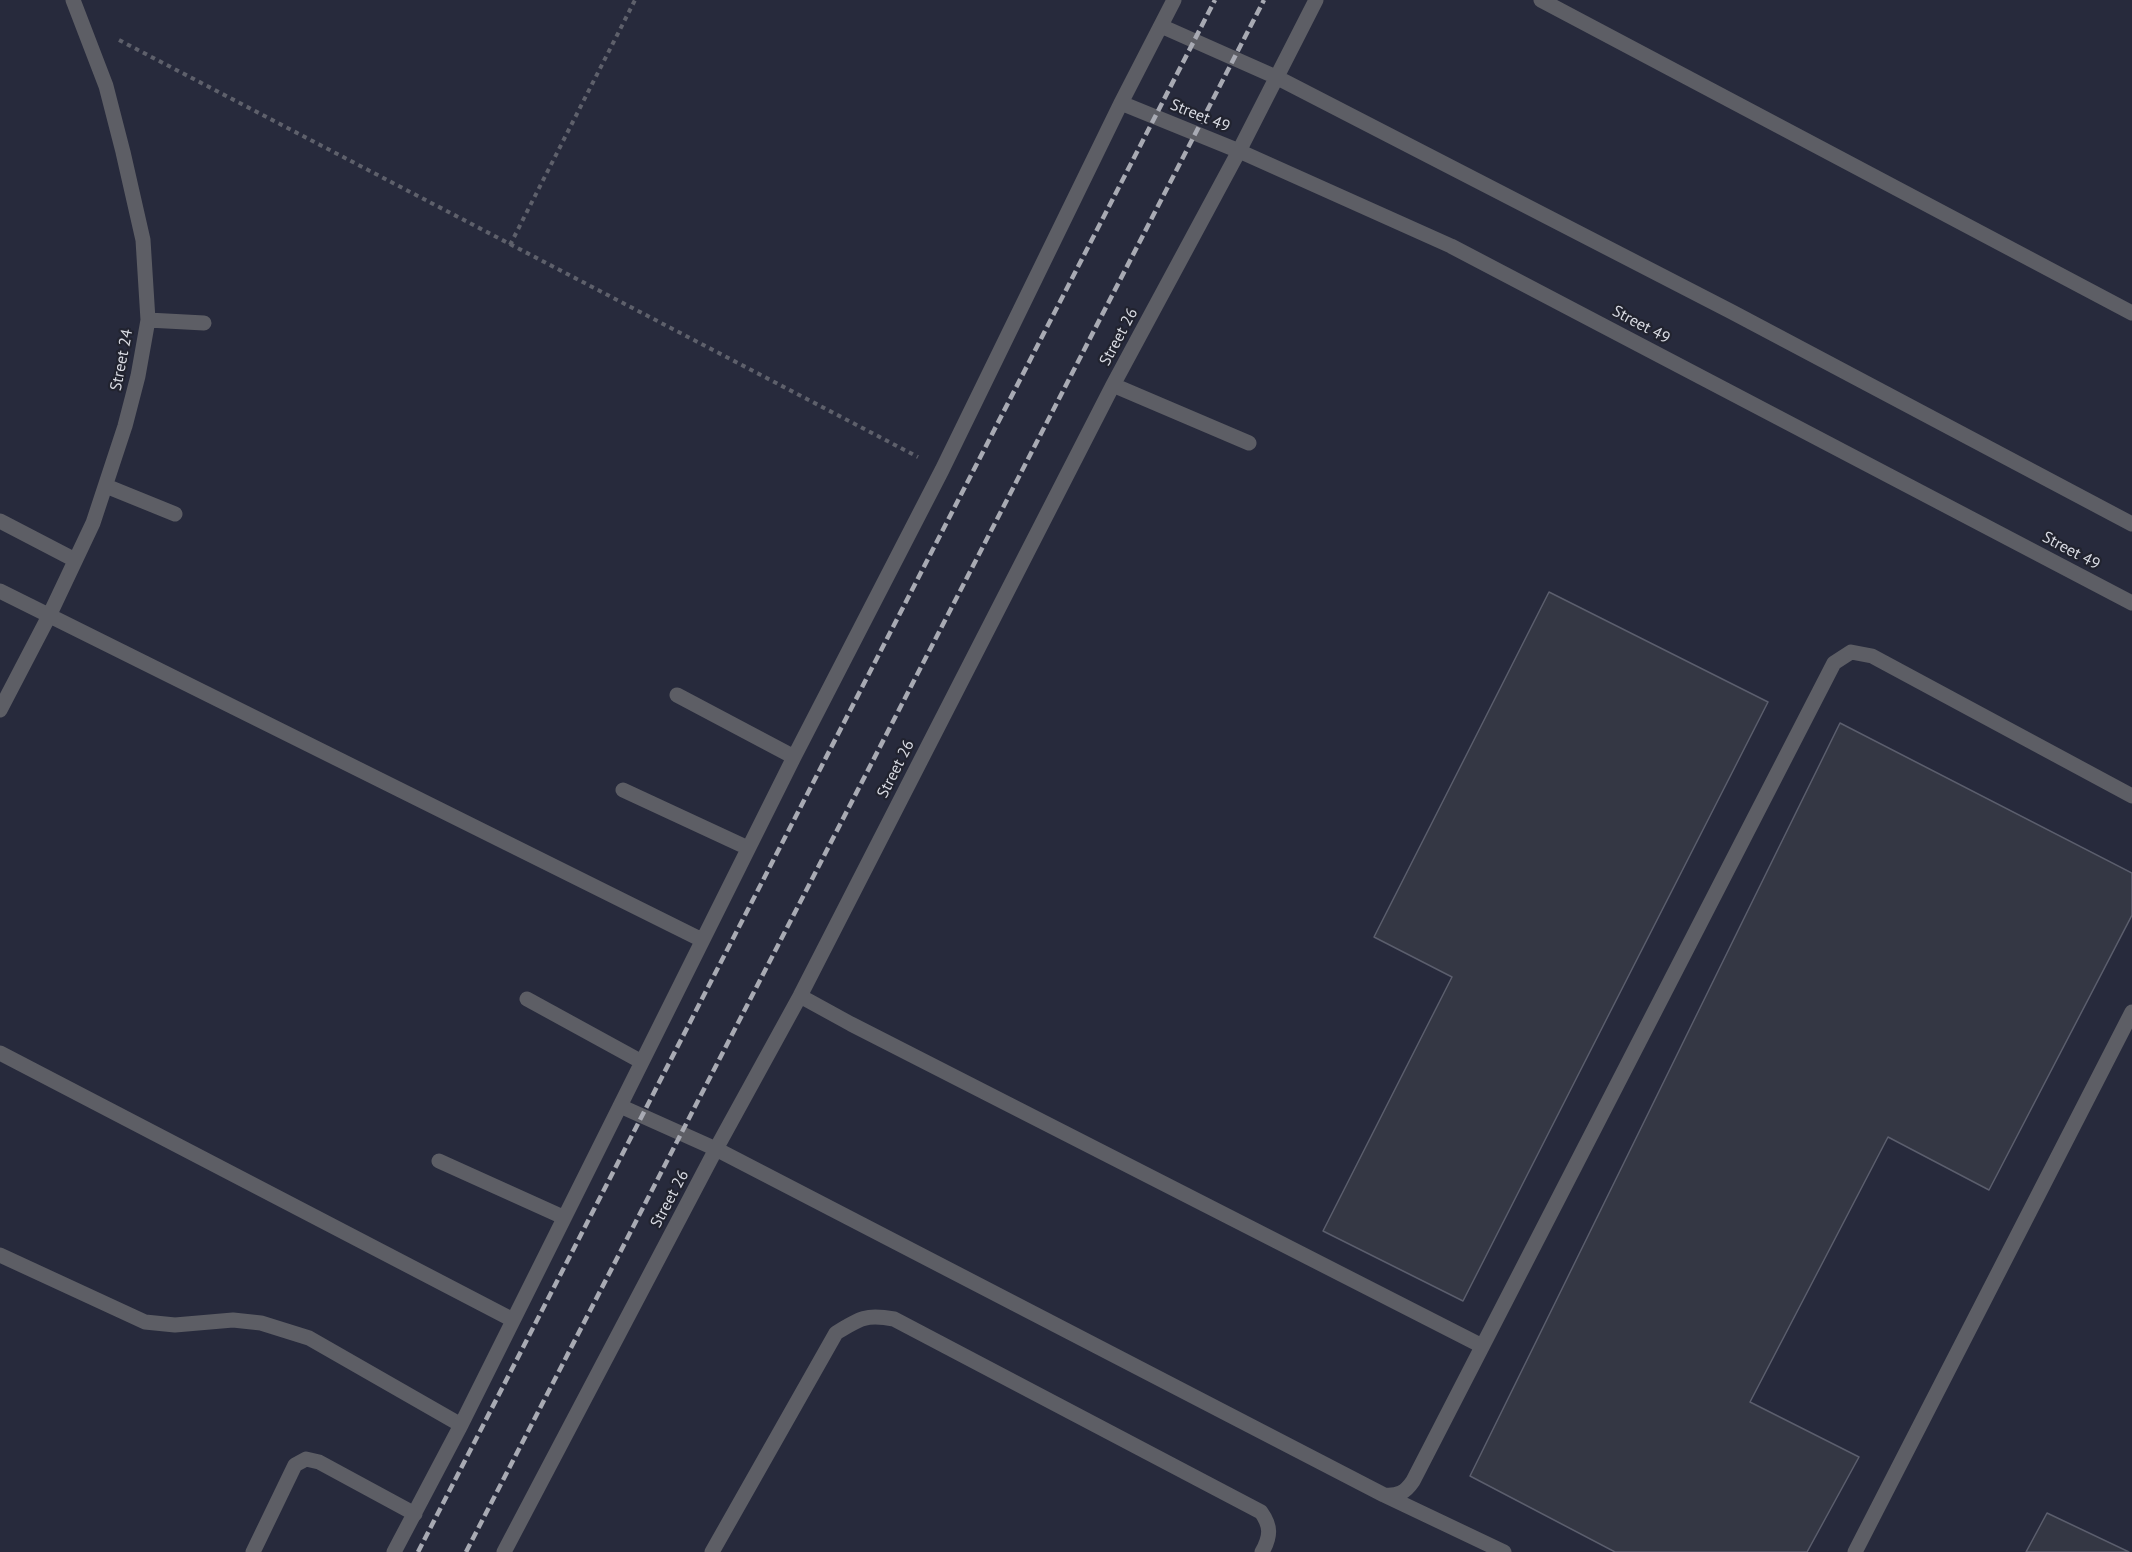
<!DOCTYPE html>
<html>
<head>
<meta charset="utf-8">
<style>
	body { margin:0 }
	canvas { display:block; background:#21232f }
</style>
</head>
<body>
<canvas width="2132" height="1552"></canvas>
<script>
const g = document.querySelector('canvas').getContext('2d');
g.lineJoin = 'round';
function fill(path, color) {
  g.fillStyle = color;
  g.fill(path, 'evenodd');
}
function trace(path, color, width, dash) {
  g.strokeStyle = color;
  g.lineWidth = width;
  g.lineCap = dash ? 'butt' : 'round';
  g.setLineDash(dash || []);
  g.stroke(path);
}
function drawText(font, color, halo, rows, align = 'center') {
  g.font = font + ' "PT Sans",sans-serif';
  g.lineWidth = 4.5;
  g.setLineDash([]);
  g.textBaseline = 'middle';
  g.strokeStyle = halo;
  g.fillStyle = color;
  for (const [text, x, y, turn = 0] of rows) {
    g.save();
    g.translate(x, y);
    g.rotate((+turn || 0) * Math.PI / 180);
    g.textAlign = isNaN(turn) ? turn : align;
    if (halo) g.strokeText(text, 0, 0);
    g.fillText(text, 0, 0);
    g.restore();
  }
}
fill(new Path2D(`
	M0 0H2132V1552H0Z`), '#272a3c');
const building = new Path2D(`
	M1549 592 1768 702 1463 1301 1323 1231 1452 977 1374 937Z
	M1840 723 2132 873V915L1989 1190 1888 1137 1750 1402 1859 1457 1807 1552H1615L1470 1476Z
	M2047 1513 2129 1552H2026Z`);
fill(building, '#343744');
trace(building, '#5b5e6d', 1.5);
trace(new Path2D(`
	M119 40 918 457
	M510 245 635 0`), '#5e606b', 4, [4.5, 4.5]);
trace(new Path2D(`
	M1541 0 2132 313
	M1161 26 1276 77 1732 312 2132 524
	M1121 103 1239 151 1451 246 2132 603
	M148 320 204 323
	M1113 385 1249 443
	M106 486 175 514
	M0 521 75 560
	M0 591 702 940
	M677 695 794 757
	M0 710 49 616 93 523 125 426 138 376 148 320 143 240 123 152 106 86 73 0
	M623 790 748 848
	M800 996 851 1024 1482 1346
	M527 999 642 1062
	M0 1053 513 1320
	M620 1106 716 1149 1384 1495 1504 1552
	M439 1161 563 1217
	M0 1255 145 1322 175 1325 233 1320 261 1323 309 1338 461 1425
	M1384 1495C1398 1496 1405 1493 1413 1481L1834 663 1851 652 1872 656 2132 796
	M253 1552 295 1465 306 1459 319 1462 415 1514
	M394 1552 461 1425 794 757 942 470 1121 103 1174 0
	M504 1552 716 1149 800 996 1113 385 1239 151 1316 0
	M712 1552 836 1333C860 1318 866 1314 894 1319L1261 1512C1271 1526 1271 1536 1262 1552
	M1855 1552 2132 1012`), '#5d5e65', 15);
trace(new Path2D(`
	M418 1552 1215 0
	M466 1552 1264 0`), '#a8aab3', 4.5, [9, 4.5]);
drawText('16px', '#d9dbe3', '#21232f', [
	["Street 49",1200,116,22],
	["Street 49",1641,325,28],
	["Street 26",1119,337,-62],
	["Street 24",122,360,-79],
	["Street 49",2071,551,28],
	["Street 26",896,769,-63],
	["Street 26",670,1199,-62]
]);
</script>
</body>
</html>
